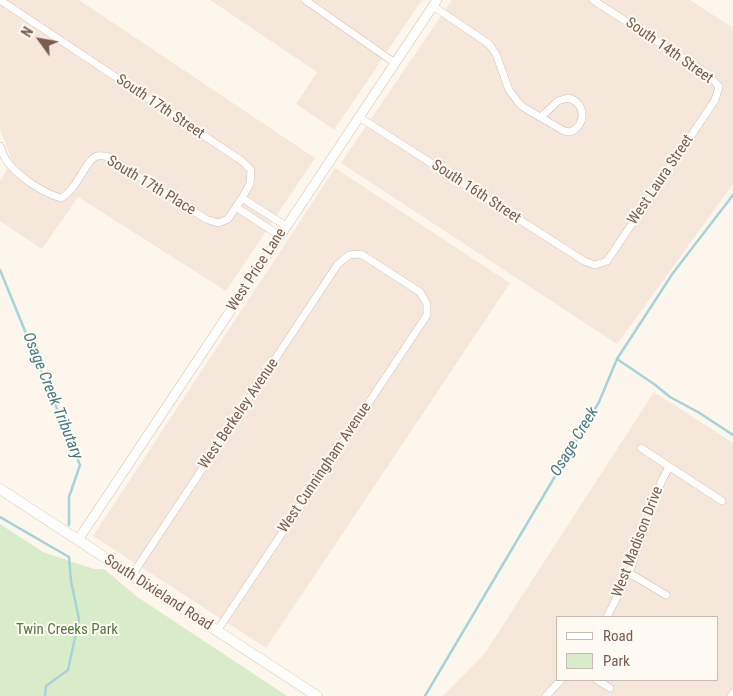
<!DOCTYPE html>
<html>
<head>
<meta charset="utf-8">
<style>
	body { margin:0 }
	#map { position:relative; width:733px; height:696px; overflow:hidden; background:#fdf6ec; font-family:"Roboto Condensed",sans-serif }
	canvas { display:block }
	.legend { position:absolute; left:556px; top:616px; width:162px; height:65px; box-sizing:border-box; background:#fffaf3; border:1px solid #cabbb1; margin:0; padding:6px 9px; list-style:none; font-size:15px; color:#7a5c4d }
	.legend li { display:flex; align-items:center; gap:10px; height:25px }
	.legend b { width:25px; border:1px solid #cabbb1 }
	.north { position:absolute; left:15px; top:15px; width:50px; height:50px; -webkit-text-stroke:4px #fffaf3; paint-order:stroke; rotate:302deg; font-size:14px; font-weight:700; line-height:20px; text-align:center; color:#7a5c4d }
	.north::after { content:''; display:block; margin:auto; width:18px; height:22px; background:#7a5c4d; clip-path:polygon(50% 0,100% 100%,50% 72%,0 100%) }
</style>
</head>
<body>
<div id="map">
<canvas width="733" height="696"></canvas>
<ul class="legend">
<li><b style="height:6px;background:#fff"></b>Road</li>
<li><b style="height:14px;background:#d8ecc9"></b>Park</li>
</ul>
<div class="north">N</div>
</div>
<script>
const g = document.querySelector('canvas').getContext('2d');
g.lineJoin = 'round';
function fill(path, color) {
  g.fillStyle = color;
  g.fill(path, 'evenodd');
}
function trace(path, color, width, dash) {
  g.strokeStyle = color;
  g.lineWidth = width;
  g.lineCap = dash ? 'butt' : 'round';
  g.setLineDash(dash || []);
  g.stroke(path);
}
function drawText(font, color, halo, rows, align = 'center') {
  g.font = font + ' "Roboto Condensed",sans-serif';
  g.lineWidth = 4;
  g.setLineDash([]);
  g.textBaseline = 'middle';
  g.strokeStyle = halo;
  g.fillStyle = color;
  for (const [text, x, y, turn = 0] of rows) {
    g.save();
    g.translate(x, y);
    g.rotate((+turn || 0) * Math.PI / 180);
    g.textAlign = isNaN(turn) ? turn : align;
    if (halo) g.strokeText(text, 0, 0);
    g.fillText(text, 0, 0);
    g.restore();
  }
}
fill(new Path2D(`
	M0 0H79L315 158 226 291 78 197 42 249 0 221V181L12 161 0 129Z
	M210 0H422L334 130 296 104 317 72Z
	M452 0H690L733 28V184L617 344 341 163Z
	M335 168 510 283 266 648 93 536Z
	M654 392 733 443V696H443L485 653ZM557 617H717V680H557Z`), '#f5e8da');
fill(new Path2D(`
	M0 524 43 552 94 569H104L136 596 287 696H0Z`), '#d8ecc9');
trace(new Path2D(`
	M0 270 80 465 69 497V525
	M617 359 654 384 670 397 698 412 733 435
	M0 517 69 557 71 581 79 619 68 670 46 686 45 696
	M425 696 599 402 617 359 673 273 733 195`), '#a5d3da', 2.5);
const minor = new Path2D(`
	M0 0 242 161 251 170 250 184 242 198 228 219 218 223 206 219 109 157C105 156 101 155 97 156 85 160 78 189 61 198 43 193 21 178 9 164 5 159 2 152 0 146
	M305 0 395 63
	M433 6 489 44 496 54 509 90 518 102 523 107 564 131 570 132C587 126 586 102 568 98L558 101 541 117
	M359 117 584 261 595 265 607 261 715 100 719 87 708 74 593 0
	M242 198 286 226
	M236 207 280 236
	M641 448 722 501
	M629 573 666 595
	M132 575 338 264 349 255 361 254 420 292 427 304V315L217 631
	M607 617 629 573 661 482 669 467
	M597 680 610 688
	M546 696 561 680
	M731 696 733 693`);
const tertiary = new Path2D(`
	M78 540 437 0`);
const secondary = new Path2D(`
	M0 489 317 696`);
trace(minor, '#d1beb0', 8);
trace(tertiary, '#d1beb0', 10);
trace(secondary, '#d6c0b0', 11);
trace(minor, '#fff', 7);
trace(tertiary, '#fff', 9);
trace(secondary, '#fff', 10);
drawText('15px', '#7a5c4d', '#fffaf3', [
	["South 14th Street",669,51,35],
	["South 17th Street",160,107,34],
	["West Laura Street",661,180,-56],
	["South 17th Place",151,186,31],
	["South 16th Street",476,192,33],
	["West Price Lane",257,270,-57],
	["West Berkeley Avenue",239,414,-56],
	["West Cunningham Avenue",325,468,-56],
	["West Madison Drive",638,542,-69],
	["South Dixieland Road",158,593,33]
]);
drawText('15px', '#537a41', '#fffaf3', [
	["Twin Creeks Park",67,630]
]);
drawText('italic 16px', '#437c86', '#fffaf3', [
	["Osage Creek Tributary",52,396,68],
	["Osage Creek",575,442,-59]
]);
</script>
</body>
</html>
